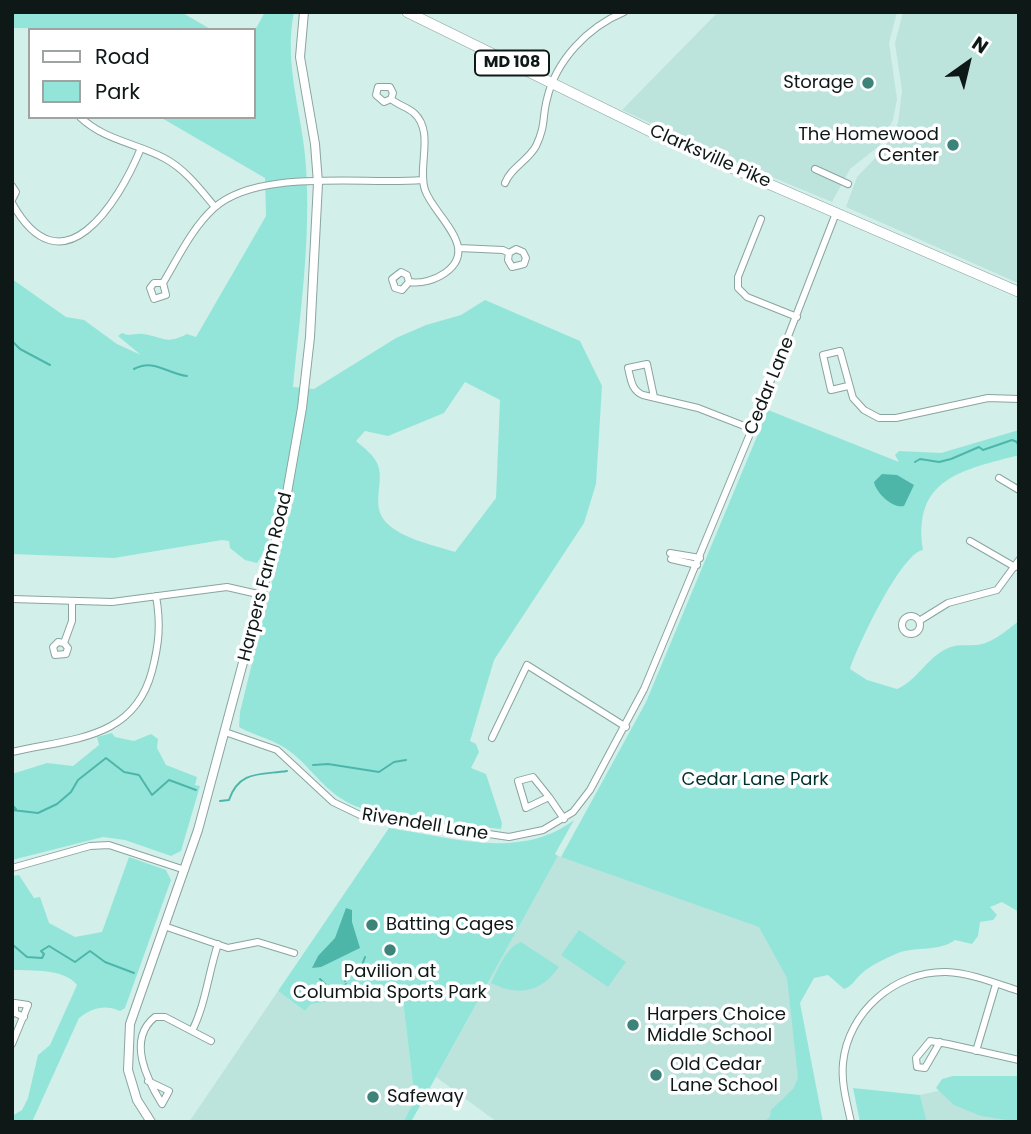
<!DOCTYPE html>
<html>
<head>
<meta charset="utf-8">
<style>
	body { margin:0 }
	#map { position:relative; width:1031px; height:1134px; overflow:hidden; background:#d3efea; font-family:Poppins,sans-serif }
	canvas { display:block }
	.frame { position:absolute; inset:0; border:14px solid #0e1817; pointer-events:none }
	.legend { position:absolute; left:28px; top:28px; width:228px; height:91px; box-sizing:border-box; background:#fff; border:2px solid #9fa3a2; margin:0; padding:9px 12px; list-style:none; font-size:21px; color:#0e1817 }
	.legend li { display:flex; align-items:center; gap:14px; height:35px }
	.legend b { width:35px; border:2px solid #9fa3a2 }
	.north { position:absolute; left:933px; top:28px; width:70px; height:70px; -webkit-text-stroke:5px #fff; paint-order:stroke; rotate:34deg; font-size:19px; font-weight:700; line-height:28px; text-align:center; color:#0e1817 }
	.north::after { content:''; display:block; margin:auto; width:24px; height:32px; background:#0e1817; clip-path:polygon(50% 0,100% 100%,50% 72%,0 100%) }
</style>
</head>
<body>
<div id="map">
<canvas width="1031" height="1134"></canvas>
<div class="frame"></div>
<ul class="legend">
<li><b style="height:9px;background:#fff"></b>Road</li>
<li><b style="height:19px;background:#93e5da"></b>Park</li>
</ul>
<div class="north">N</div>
</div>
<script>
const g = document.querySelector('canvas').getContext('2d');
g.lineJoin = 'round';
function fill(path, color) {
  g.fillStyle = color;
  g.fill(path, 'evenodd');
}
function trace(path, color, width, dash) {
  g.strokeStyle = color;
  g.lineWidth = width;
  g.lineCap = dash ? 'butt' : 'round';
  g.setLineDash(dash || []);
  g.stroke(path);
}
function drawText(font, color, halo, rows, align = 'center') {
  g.font = font + ' Poppins,sans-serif';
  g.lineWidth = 7;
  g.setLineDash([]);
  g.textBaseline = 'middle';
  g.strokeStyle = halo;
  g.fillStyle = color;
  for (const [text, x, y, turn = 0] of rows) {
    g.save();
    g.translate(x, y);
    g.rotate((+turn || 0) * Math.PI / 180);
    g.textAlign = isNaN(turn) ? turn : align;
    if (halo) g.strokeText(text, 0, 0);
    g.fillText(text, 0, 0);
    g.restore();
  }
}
fill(new Path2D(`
	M718 12H897L889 43 897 99 893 120 879 146 850 169 832 202 724 157 622 110Z
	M903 12H1019L1018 283 846 207 857 177 883 150 898 123 902 91 895 43Z
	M558 856 793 932 810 1122H497L436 1077Z
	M278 991 305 1011 311 1004 402 993 415 1100 403 1122H189Z
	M964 1085 1019 1122H927L920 1095Z`), '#bde3dd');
fill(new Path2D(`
	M12 12H181L212 30 12 28Z
	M265 12H294C283 65 303 115 306 167 311 239 300 315 293 387L314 389 396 338 426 325 461 315 485 300 580 341 602 386 596 484 584 523 494 660 470 741 476 744 479 752 471 768 486 774 502 823 501 829C453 823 397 824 353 805 326 793 313 770 292 753 275 739 257 737 239 727L240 712 290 509 276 506 267 547 257 563 245 560 230 548 229 541 222 540 114 558 12 554V279L66 317 84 320 117 344 141 355 118 336 122 333C130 337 135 333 143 334 164 337 165 345 187 334L196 337 266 216 265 178 160 117H254V32ZM465 382 500 400 496 498 455 552C434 545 407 540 390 526 368 508 385 486 378 465 374 455 364 448 356 441L365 431 388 436 444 413Z
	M768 410 899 462 895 455 899 451 941 453 1019 430V455C963 470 912 478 923 550 901 553 857 647 850 669L867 680 897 689C918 680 926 658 948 648 957 644 966 646 976 645 992 644 1007 630 1019 621V912L1002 902 990 907 997 915 993 920 980 922 978 936 972 944 955 940C939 952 917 946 898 953 885 959 870 965 860 975 854 981 852 986 844 989L828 975 814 978 800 1003 823 1122H764L770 1117 771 1110 793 1089 798 1078 787 978 759 927 561 857 646 702Z
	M112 733 115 737 134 741 151 734 158 739 157 748 166 765 197 777 195 785 200 786 181 851 171 856 125 840 103 837 12 860V774L47 763 73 766 99 745 97 737Z
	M574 820 555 854 558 856 411 1122H403L415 1100 402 993 311 1004 305 1011 278 991 389 828C451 837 520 861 574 820Z
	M129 857 166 870 171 880 125 1008 120 1011C105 1004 92 1008 79 1018L32 1122H12V1116L22 1110 28 1098 38 1055 50 1045 77 985C64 968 32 971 12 970V876L19 875 34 898 40 897 49 923 75 937 102 932Z
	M579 930 626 962 608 987 561 955Z
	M521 942 559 967C541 992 519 997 491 983 498 970 506 947 521 942Z
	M953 1076H1019V1122L981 1116 954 1105 936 1088 942 1079Z
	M853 1088 920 1095 927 1122H860Z`), '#93e5da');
fill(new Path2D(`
	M882 474 897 475 914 485 904 506C893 509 876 493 874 482Z
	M346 908 352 910V922L360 948 321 967 312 968 318 956 335 938Z`), '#4db6a9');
trace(new Path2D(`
	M12 341 20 349 50 365
	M134 369C154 358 167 374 187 376
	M915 462 920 459 939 462 951 459 979 447 983 450 1012 440 1017 442 1019 448
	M313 765 328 764 379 772 394 762 406 760
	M220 801 229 800C239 770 261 775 287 771
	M12 805 16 809
	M12 810 38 813 57 804 71 792 78 780 106 758 124 772 139 775 152 795 169 780 196 790
	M12 938 13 945 27 957 42 958 44 954 41 951 49 946 75 962 90 951 105 962 134 973
	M320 979 329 988 326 993
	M345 981 348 974 361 968 365 957
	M344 990 346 984`), '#4db6a9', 2);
const minor = new Path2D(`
	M391 99 384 102 376 95 378 87H390L393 93 391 99C398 105 407 107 414 113 435 132 417 167 425 190 434 216 481 248 445 273 435 280 421 284 409 282L402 290 395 288 392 279 401 272 407 275 409 282
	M80 117C104 140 136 143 164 158 185 169 200 189 215 207
	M815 169 848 184
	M505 183C511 167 528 161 536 146 546 125 542 118 547 99 556 60 588 27 624 12
	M12 186 16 192 12 200
	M12 203C62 293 118 204 141 148
	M761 219 738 277V288L747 297 797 317
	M459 248 503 250 509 253 508 260 512 267 524 264 526 258 523 252 516 249 509 253
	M163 283 166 295 154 299 150 288 154 283H163C178 258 192 228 214 208 258 168 363 185 422 180
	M848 386 831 390 823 355 840 351 853 398 864 410 879 418H896L988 398 1019 399
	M654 397 647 364 628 368C631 379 631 390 643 395L698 408 752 429
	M999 478 1019 490
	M970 541 1015 567
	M670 553 700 558
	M671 559 697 565
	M12 599 112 602 227 587 262 595
	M902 625a9 9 0 1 1 18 0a9 9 0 1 1-18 0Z
	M919 621 948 603 997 590 1019 560
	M64 643 68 648 66 654 55 655 53 647 58 642 64 643 72 621V602
	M225 732 277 750 333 802 360 815 509 837 543 830 573 812 590 790 644 689 752 429 836 213
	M492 738 527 665 626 727
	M12 752C72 738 134 740 152 671 159 644 161 624 156 596
	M549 797 533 777 518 781 526 808 549 797 564 819
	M12 868 90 846 109 845 185 870
	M164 926 228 948 258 942 294 953
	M192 1031C206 1003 208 974 218 944
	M940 1042 925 1068 917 1067 916 1058 930 1041 948 1044 1019 1060
	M12 1044 28 1005 15 1003V1013L24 1017
	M976 1051 996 984
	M148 1081 169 1091 162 1104C148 1081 126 1040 155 1017H165L211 1041
	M851 1122C847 1103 841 1083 843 1063 848 1012 895 971 946 972 971 973 995 983 1019 991`);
const secondary = new Path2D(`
	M151 1122 137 1100 128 1070 130 1024 198 830 284 510 302 408 310 337 318 183 315 144 300 57 304 12`);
const primary = new Path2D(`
	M407 12 674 143 1019 292`);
trace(minor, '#8aa4a0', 8);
trace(secondary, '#8aa4a0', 10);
trace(primary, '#8aa4a0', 11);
trace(minor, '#fff', 6);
trace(secondary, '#fff', 8);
trace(primary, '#fff', 10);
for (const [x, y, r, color] of [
	[868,83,7,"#3d837a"],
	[953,145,7,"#3d837a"],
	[372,925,7,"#3d837a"],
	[390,950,7,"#3d837a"],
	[633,1025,7,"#3d837a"],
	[656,1075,7,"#3d837a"],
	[373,1097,7,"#3d837a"]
]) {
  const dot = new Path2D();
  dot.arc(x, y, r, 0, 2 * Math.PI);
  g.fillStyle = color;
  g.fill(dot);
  trace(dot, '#fff', 2.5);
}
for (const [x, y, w] of [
	[512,63,74]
]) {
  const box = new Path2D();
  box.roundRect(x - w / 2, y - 12.5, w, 25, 5);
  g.fillStyle = '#fff';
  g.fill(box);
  trace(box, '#0e1817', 2);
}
drawText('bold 16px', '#0e1817', null, [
	["MD 108",512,63]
]);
drawText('18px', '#0e1817', '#fff', [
	["Storage",854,83,"right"],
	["The Homewood",939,135,"right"],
	["Center",939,156,"right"],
	["Batting Cages",386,925],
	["Pavilion at",390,972,"center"],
	["Columbia Sports Park",390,993,"center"],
	["Harpers Choice",647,1015],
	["Middle School",647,1036],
	["Old Cedar",670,1065],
	["Lane School",670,1086],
	["Safeway",387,1097]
], 'left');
drawText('18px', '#0e1817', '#fff', [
	["Clarksville Pike",710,157,24],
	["Cedar Lane",770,386,-68],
	["Harpers Farm Road",266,577,-76],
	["Rivendell Lane",425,825,9]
]);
drawText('18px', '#00322d', '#fff', [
	["Cedar Lane Park",755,780]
]);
</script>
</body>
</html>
